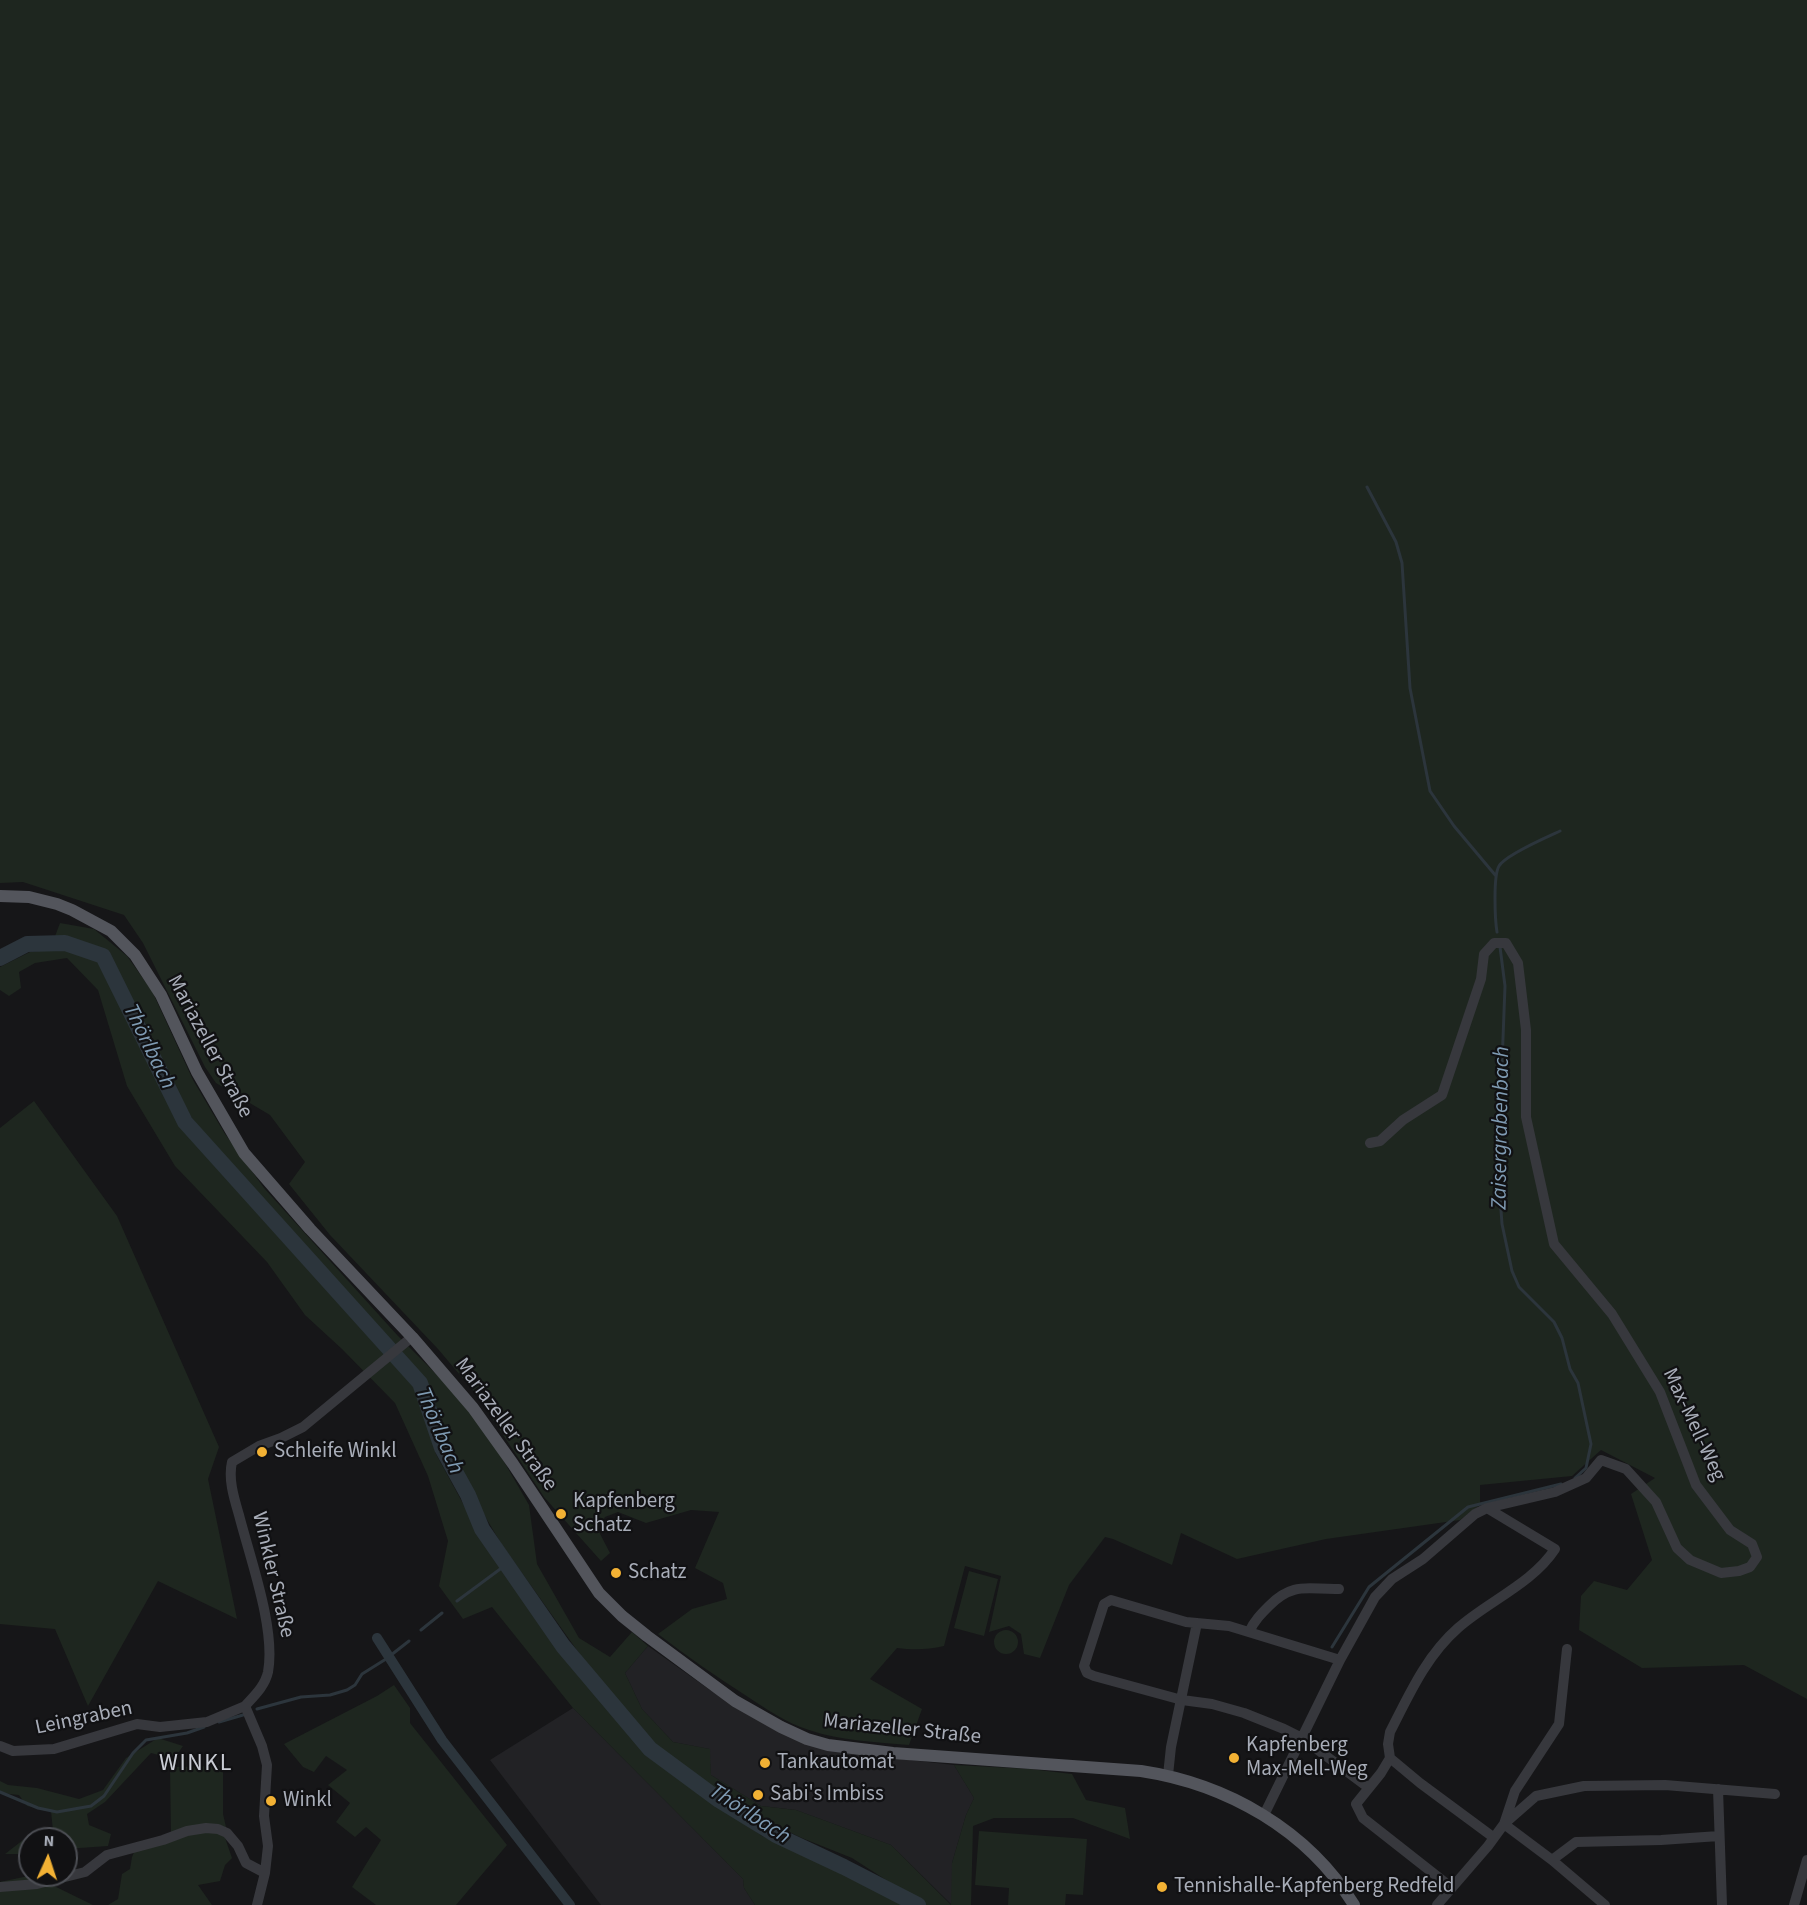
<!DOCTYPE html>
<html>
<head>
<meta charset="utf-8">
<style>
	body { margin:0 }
	#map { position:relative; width:1807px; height:1905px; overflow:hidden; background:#161618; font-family:"Source Sans 3",sans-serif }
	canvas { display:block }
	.north { position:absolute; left:18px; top:1827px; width:60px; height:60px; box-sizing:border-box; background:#111113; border:2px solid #4d4f55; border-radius:50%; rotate:3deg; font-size:16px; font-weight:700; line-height:24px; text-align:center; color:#a8adb8 }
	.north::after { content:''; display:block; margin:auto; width:21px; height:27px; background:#f2b134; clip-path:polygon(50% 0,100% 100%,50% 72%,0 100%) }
</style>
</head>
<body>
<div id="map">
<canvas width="1807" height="1905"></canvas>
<div class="north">N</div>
</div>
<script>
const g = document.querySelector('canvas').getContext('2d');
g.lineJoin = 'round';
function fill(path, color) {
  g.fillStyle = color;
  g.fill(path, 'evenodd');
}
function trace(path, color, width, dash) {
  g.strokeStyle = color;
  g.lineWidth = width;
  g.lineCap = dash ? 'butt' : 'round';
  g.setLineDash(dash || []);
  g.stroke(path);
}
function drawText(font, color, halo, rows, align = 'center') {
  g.font = font + ' "Source Sans 3",sans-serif';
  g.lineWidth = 4.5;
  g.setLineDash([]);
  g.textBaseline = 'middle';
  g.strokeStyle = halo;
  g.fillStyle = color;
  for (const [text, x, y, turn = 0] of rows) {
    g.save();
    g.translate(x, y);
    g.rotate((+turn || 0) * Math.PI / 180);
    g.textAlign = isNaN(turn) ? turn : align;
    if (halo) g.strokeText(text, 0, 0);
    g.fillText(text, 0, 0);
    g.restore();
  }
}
fill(new Path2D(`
	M648 1646 710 1690 848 1753 954 1765 974 1798 966 1815 952 1863V1905L891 1845 796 1810 761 1806 711 1775 709 1749 673 1742 642 1709 625 1673Z
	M573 1708 743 1879 744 1888 755 1905H601L490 1760Z`), '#222225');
fill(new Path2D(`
	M0 0H1807V1699L1744 1665 1642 1668 1579 1630 1581 1596 1594 1581 1627 1590 1652 1560 1631 1494 1655 1478 1601 1450 1572 1476 1480 1485V1505L1460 1520 1326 1539 1237 1559 1181 1533 1172 1565 1113 1539 1105 1537 1069 1585 1040 1658 1024 1654 1021 1634 1009 1626 989 1632 1001 1576 965 1566 944 1646C927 1650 913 1650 897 1648L870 1679 922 1709 909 1745C876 1742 841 1741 809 1730 786 1723 765 1708 745 1695 715 1676 687 1656 658 1634L692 1609 727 1599 723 1583 695 1568 719 1512 691 1510 646 1523 618 1512 605 1517 598 1530 610 1553 601 1561 544 1497 476 1394 438 1349 330 1235 289 1184 305 1162 270 1115 216 1083 205 1067 143 943 124 915 23 882 0 883Z
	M60 923 94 929 127 956 152 991 193 1080 225 1134 264 1188 398 1336 463 1401 495 1446 529 1505 537 1564 579 1638 610 1657 632 1632 648 1646 625 1673 642 1709 673 1742 710 1749 711 1775 761 1806 796 1810 891 1845 951 1905 952 1863 966 1815 974 1798 954 1765 1030 1769 1072 1774 1086 1800 1125 1808 1130 1839 1073 1818H994L973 1826 971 1905H925L852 1858 802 1838 738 1808 665 1755 599 1681 502 1545 457 1469 422 1381 203 1133 172 1091 110 958 90 945 54 939Z
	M63 948 97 959 174 1113 203 1152 417 1388 436 1454 479 1533 514 1587 589 1687 646 1753 762 1836 829 1866 884 1894 901 1905H755L744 1888 743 1879 573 1708 492 1607 463 1619 439 1586 448 1541 428 1476 395 1403 342 1349 305 1315 267 1262 175 1166 127 1086 98 990 67 958 35 963 19 972 21 988 9 996 0 990V967L30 952Z
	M34 1101 117 1216 219 1447 208 1479 237 1619 158 1581 88 1706 55 1629 0 1624V1128Z
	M969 1571 998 1579 984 1636 954 1628Z
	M994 1642a12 12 0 1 1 24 0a12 12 0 1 1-24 0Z
	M394 1685 410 1708V1723L507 1845 456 1905H376L352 1887 381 1840 366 1827 355 1837 336 1822 350 1803 328 1785 347 1770 326 1756 314 1772 303 1767 284 1744 377 1696Z
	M158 1738 183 1746 174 1759 151 1753 105 1802 87 1814 89 1825 111 1834 108 1846 66 1849V1839H30V1854H5L23 1840 53 1831 51 1811 27 1806 19 1795 0 1793V1781L8 1785 37 1788 79 1799 103 1790 126 1758Z
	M223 1766V1814L226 1827 203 1825 171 1833 170 1767Z
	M214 1831 224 1835 232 1858 225 1865 220 1881 198 1885 212 1905H108L118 1899 122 1874 130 1869 132 1857 135 1850 191 1833Z
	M979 1831 1087 1839 1083 1895 1066 1894 1065 1905H1008L1009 1888 975 1885Z
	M33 1875H52L50 1884 93 1905H0V1882Z`), '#1e261f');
trace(new Path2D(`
	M1367 487 1396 542 1402 563 1410 688 1430 791 1454 826 1496 876
	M1497 932C1495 920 1493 876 1499 866 1505 855 1547 837 1560 831
	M1500 947 1505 986 1498 1169 1502 1224 1512 1271 1519 1287 1554 1322 1562 1338 1570 1369 1578 1383 1591 1444 1586 1468 1575 1478
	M457 1601 507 1564
	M421 1630 442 1613
	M1332 1647 1369 1587 1468 1507 1561 1484
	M257 1709 301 1697 330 1695 347 1690 355 1685 362 1674 386 1659 409 1641
	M219 1722 243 1715
	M0 1792 38 1808 57 1812 91 1806 104 1796 133 1753 146 1740 187 1733 204 1727`), '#2c353c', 3);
trace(new Path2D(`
	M377 1638 442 1740 570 1905`), '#2c353c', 10);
trace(new Path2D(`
	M0 958 27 944 65 943 103 956 185 1122 420 1383 442 1448 468 1495 482 1529 563 1646 650 1749 719 1800 776 1835 844 1867 918 1905`), '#2c353c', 16);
trace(new Path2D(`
	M1487 1508 1555 1549C1533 1583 1487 1602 1458 1628 1426 1656 1409 1695 1390 1732L1388 1744 1390 1758 1420 1783 1493 1837
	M1249 1632C1254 1621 1261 1614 1269 1606 1293 1581 1309 1590 1339 1589
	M1340 1660 1229 1626 1186 1622 1111 1600 1104 1604 1084 1666 1087 1673 1094 1676 1182 1700 1212 1704 1244 1713 1284 1729 1302 1738 1369 1788
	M0 1746 13 1751 54 1749 137 1724 160 1727 207 1722 245 1706
	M1390 1758 1381 1773 1356 1804 1363 1818 1452 1888
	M1168 1775 1171 1747 1197 1623
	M1718 1789 1722 1905
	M1264 1815 1340 1660 1375 1597 1392 1579 1423 1559 1475 1514 1487 1508 1555 1492 1586 1478 1601 1460 1626 1469 1656 1502 1677 1548 1690 1560 1721 1573 1739 1571 1750 1567 1757 1557 1752 1544 1730 1530 1696 1485 1660 1392 1612 1314 1554 1244 1526 1117V1030L1518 963 1506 943H1494L1484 954 1481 979 1442 1095 1403 1120 1380 1141 1370 1143
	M1552 1860 1576 1842 1661 1840 1719 1836
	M0 1887 37 1884 85 1872 107 1855 163 1840 187 1831 206 1828 218 1829 227 1833 238 1846 246 1863 265 1873
	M257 1905 265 1873 268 1846 264 1816 267 1765 262 1746 245 1706C254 1696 265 1686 268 1672 276 1629 250 1558 239 1515 234 1498 228 1479 232 1462L259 1446 281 1438 303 1427 412 1337
	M1437 1905 1488 1846 1504 1824 1515 1791 1559 1724 1567 1649
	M1605 1905 1552 1860 1504 1824 1536 1796 1584 1786 1665 1785 1775 1794
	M1794 1905 1807 1860`), '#37383d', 10);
trace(new Path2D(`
	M0 896 29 897 57 904 72 910 111 931 135 955 161 995 197 1072 244 1153 310 1229 412 1337 473 1408 513 1464 599 1593 622 1616 647 1636 735 1701 781 1727 807 1739 828 1745 893 1753 1141 1771C1227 1784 1308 1830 1354 1905`), '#53555c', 12);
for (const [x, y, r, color] of [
	[262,1452,6,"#f2b134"],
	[561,1514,6,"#f2b134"],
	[616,1573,6,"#f2b134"],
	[1234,1758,6,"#f2b134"],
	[765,1763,6,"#f2b134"],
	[758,1795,6,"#f2b134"],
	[271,1801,6,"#f2b134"],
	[1162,1887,6,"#f2b134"]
]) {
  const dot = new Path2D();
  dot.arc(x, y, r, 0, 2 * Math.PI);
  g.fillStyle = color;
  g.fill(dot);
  trace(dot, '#111113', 2);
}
drawText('21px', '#a8adb8', '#111113', [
	["Mariazeller Straße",209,1047,62],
	["Mariazeller Straße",505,1425,54],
	["Max-Mell-Weg",1693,1425,65],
	["Winkler Straße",272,1575,77],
	["Leingraben",84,1719,-12],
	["Mariazeller Straße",902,1730,6]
]);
drawText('21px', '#a8adb8', '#111113', [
	["Schleife Winkl",274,1452],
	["Kapfenberg",573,1502],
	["Schatz",573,1526],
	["Schatz",628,1573],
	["Kapfenberg",1246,1746],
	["Max-Mell-Weg",1246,1770],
	["Tankautomat",777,1763],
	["Sabi's Imbiss",770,1795],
	["Winkl",283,1801],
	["Tennishalle-Kapfenberg Redfeld",1174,1887]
], 'left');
drawText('italic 22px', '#7f9bb3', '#111113', [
	["Thörlbach",148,1047,64],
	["Zaisergrabenbach",1502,1128,-89],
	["Thörlbach",438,1431,67],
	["Thörlbach",749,1815,33]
]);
g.letterSpacing = '1.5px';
drawText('24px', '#c9ccd4', '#111113', [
	["WINKL",196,1765]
]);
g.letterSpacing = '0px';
</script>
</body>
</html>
